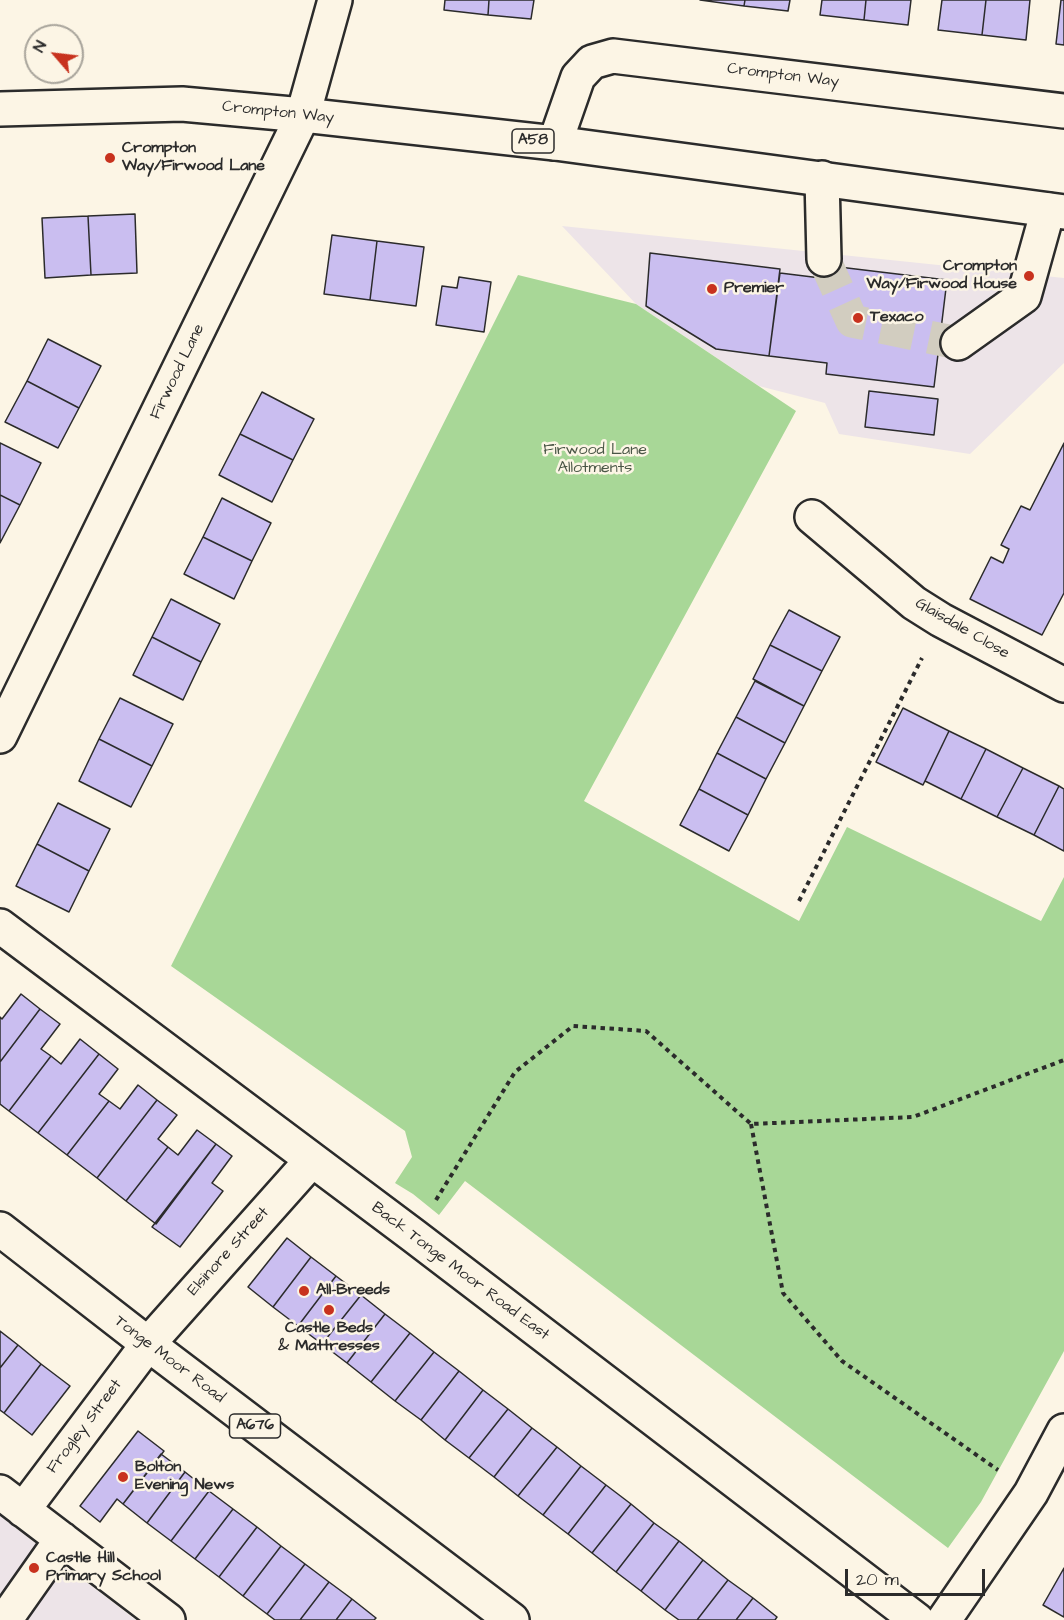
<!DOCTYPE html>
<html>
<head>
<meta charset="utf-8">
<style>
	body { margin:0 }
	#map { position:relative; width:1064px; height:1620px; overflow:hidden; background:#fcf5e5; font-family:"Architects Daughter",sans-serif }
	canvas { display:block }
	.north { position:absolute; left:24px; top:24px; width:60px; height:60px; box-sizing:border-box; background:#fcf5e5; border:2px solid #a8a49b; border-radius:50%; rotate:298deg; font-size:16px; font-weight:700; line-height:24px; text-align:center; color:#2b2b2b }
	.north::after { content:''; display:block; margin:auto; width:21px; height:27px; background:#c8321e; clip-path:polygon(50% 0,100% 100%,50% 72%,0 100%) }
	.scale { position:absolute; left:845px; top:1569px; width:140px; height:27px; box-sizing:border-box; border:3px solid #2b2b2b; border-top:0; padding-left:8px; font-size:18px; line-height:21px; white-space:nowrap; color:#2b2b2b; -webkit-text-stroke:4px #fcf5e5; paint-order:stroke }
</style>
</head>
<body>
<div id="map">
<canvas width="1064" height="1620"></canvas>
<div class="north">N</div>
<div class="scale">20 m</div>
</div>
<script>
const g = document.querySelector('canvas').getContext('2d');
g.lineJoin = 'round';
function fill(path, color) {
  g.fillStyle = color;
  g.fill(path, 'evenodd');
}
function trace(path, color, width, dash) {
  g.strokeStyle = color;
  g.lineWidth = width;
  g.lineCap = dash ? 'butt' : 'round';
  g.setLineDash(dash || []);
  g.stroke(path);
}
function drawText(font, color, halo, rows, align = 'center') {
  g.font = font + ' "Architects Daughter",sans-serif';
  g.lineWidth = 5;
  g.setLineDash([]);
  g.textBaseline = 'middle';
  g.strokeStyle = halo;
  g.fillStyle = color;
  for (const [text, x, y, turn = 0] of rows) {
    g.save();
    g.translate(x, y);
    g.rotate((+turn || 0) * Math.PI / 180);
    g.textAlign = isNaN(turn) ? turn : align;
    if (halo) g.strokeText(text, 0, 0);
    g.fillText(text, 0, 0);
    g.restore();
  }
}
fill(new Path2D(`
	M562 226 1064 278V363L970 454 839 434 825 403 759 386 636 304Z
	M0 1516 136 1620H0Z`), '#ede4e8');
fill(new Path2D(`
	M518 275 636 304 796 411 584 801 799 921 847 827 1041 921 1064 877V1351L981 1502 948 1548 465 1181 439 1215 413 1194 395 1183 412 1157 405 1131 171 966Z`), '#a8d797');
const building = new Path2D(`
	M445 0H489L488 15 444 10Z
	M489 0H534L531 19 488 15Z
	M700 0H745L744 6Z
	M745 0H790L788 11 744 6Z
	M822 0H866L864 20 820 15Z
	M866 0H911L908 25 864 20Z
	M942 0H986L982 35 938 30Z
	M986 0H1030L1026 40 982 35Z
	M1061 0H1064V45L1056 44Z
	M135 214 137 273 91 275 88 216Z
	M88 216 91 275 45 278 42 218Z
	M332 235 377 241 370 300 324 294Z
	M377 241 424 247 416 306 370 300Z
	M650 253 780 269 769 356 716 349 646 306Z
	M839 267 947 280 934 387 826 374 827 363 769 356 780 273 837 280Z
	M459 277 491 282 484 332 436 325 442 286 457 288Z
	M48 339 101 366 79 408 27 381Z
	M27 381 79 408 58 448 5 422Z
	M869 391 938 399 934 435 865 427Z
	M262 392 314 419 293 460 240 434Z
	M240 434 293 460 272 502 219 475Z
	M0 443 41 463 20 505 0 495Z
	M1064 443V593L1042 635 970 599 991 557 1003 563 1009 549 1001 545 1021 506 1030 510Z
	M0 495 20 505 0 543Z
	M222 498 271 523 252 561 203 537Z
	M203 537 252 561 234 599 184 574Z
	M171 599 220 624 201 662 152 637Z
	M789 610 840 637 822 671 770 645Z
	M152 637 201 662 183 700 133 675Z
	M770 645 822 671 804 706 753 679Z
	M755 681 804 706 785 743 736 717Z
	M120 698 173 724 152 766 99 739Z
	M903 708 949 731 923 785 876 762Z
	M736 717 785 743 766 779 717 753Z
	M949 731 986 749 961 799 925 781Z
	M99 739 152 766 131 807 79 781Z
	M986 749 1023 768 997 817 961 799Z
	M717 753 766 779 748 815 699 789Z
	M1023 768 1059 786 1034 835 997 817Z
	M1059 786 1064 789V851L1034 835Z
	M699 789 748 815 729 851 680 825Z
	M58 803 110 829 89 871 37 844Z
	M37 844 89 871 69 912 16 886Z
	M21 994 40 1009 0 1062V1017L2 1019Z
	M40 1009 60 1024 41 1049 51 1056 9 1111 0 1104V1062Z
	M80 1039 99 1054 38 1133 9 1111 51 1056 61 1064Z
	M99 1054 118 1069 99 1094 109 1101 67 1155 38 1133Z
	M138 1085 157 1100 97 1178 67 1155 109 1101 120 1109Z
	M157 1100 177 1115 158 1139 168 1147 126 1201 97 1178Z
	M197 1130 216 1144 156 1224 126 1201 168 1147 178 1155Z
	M216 1144 232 1156 212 1183 223 1191 180 1247 152 1227Z
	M287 1238 311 1257 273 1307 248 1287Z
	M311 1257 336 1276 298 1326 273 1307Z
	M336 1276 361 1295 322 1344 298 1326Z
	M361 1295 385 1314 347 1363 322 1344Z
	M385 1314 410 1333 371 1382 347 1363Z
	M0 1331 18 1345 0 1368Z
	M410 1333 434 1352 395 1401 371 1382Z
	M18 1345 41 1364 4 1413 0 1410V1368Z
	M434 1352 459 1371 421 1420 395 1401Z
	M41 1364 70 1386 32 1435 4 1413Z
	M459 1371 483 1390 445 1440 421 1420Z
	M483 1390 508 1409 469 1458 445 1440Z
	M508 1409 532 1428 494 1477 469 1458Z
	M532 1428 557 1447 518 1496 494 1477Z
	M138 1431 164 1451 123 1504 117 1499 100 1522 80 1506Z
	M557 1447 581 1466 543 1515 518 1496Z
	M161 1454 185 1472 147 1523 123 1504Z
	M581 1466 606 1485 568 1534 543 1515Z
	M185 1472 209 1491 171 1541 147 1523Z
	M606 1485 631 1504 592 1553 568 1534Z
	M209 1491 233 1509 195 1559 171 1541Z
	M631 1504 654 1523 616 1572 592 1553Z
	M233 1509 257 1527 219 1577 195 1559Z
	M654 1523 679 1541 641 1591 616 1572Z
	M257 1527 281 1546 243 1596 219 1577Z
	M679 1541 703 1560 665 1610 641 1591Z
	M281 1546 305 1564 267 1614 243 1596Z
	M703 1560 728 1580 697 1620H679L665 1610Z
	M305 1564 329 1582 300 1620H275L267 1614Z
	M1064 1568V1617L1043 1605Z
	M728 1580 753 1598 736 1620H697Z
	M329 1582 352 1599 336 1620H300Z
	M753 1598 777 1617 775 1620H736Z
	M352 1599 376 1618 374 1620H336Z`);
fill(building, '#cabef0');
trace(building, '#2b2b2b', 1.5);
trace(new Path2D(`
	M824 259 852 321 958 343`), '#d2cdc0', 33, [33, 16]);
const minor = new Path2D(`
	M555 143 578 77 592 62 613 56 1064 111
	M822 178 824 259
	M958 343 1024 296 1048 210
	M812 517 914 603 941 620 1064 685
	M0 736 303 115 335 0
	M0 926 414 1236 917 1620
	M0 1492 168 1620
	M23 1510 148 1344 311 1161
	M5 1620 62 1539
	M944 1620 1031 1493 1064 1431`);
const major = new Path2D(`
	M0 1229 148 1344 512 1620`);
const highway = new Path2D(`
	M0 109 182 104 303 115 555 143 1064 212`);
trace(minor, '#2b2b2b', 38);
trace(major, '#2b2b2b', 38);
trace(highway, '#2b2b2b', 38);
trace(new Path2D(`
	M799 901 922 658
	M751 1124 783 1293 842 1361 998 1470
	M436 1200 515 1072 573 1026 646 1031 751 1124 913 1117 1064 1060`), '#2b2b2b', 4, [4.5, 4.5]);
trace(minor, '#fcf5e5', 33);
trace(major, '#fcf5e5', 33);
trace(highway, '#fcf5e5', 33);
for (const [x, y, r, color] of [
	[110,158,6,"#c8321e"],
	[1029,276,6,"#c8321e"],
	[712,289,6,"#c8321e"],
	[858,318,6,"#c8321e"],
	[304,1291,6,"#c8321e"],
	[329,1310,6,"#c8321e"],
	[123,1477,6,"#c8321e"],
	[34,1568,6,"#c8321e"]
]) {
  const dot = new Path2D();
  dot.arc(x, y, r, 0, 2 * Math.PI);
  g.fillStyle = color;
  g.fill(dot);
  trace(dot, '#fcf5e5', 2);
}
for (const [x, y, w] of [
	[533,141,42],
	[255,1426,51]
]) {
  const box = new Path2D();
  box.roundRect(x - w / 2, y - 12, w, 24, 4.5);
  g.fillStyle = '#fcf5e5';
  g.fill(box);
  trace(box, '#2b2b2b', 1.5);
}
drawText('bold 15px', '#2b2b2b', null, [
	["A58",533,141],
	["A676",255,1426]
]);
drawText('16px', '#2b2b2b', '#fcf5e5', [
	["Crompton Way",783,76,7],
	["Crompton Way",278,113,6],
	["Firwood Lane",178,372,-64],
	["Glaisdale Close",962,629,30],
	["Elsinore Street",229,1252,-48],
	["Back Tonge Moor Road East",460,1272,37],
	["Tonge Moor Road",169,1360,37],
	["Frogley Street",85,1427,-53]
]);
drawText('bold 16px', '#2b2b2b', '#fcf5e5', [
	["Crompton",122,149],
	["Way/Firwood Lane",122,167],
	["Crompton",1017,267,"right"],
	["Way/Firwood House",1017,285,"right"],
	["Premier",724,289],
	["Texaco",870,318],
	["All-Breeds",316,1291],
	["Castle Beds",329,1329,"center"],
	["& Mattresses",329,1347,"center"],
	["Bolton",135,1468],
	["Evening News",135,1486],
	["Castle Hill",46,1559],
	["Primary School",46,1577]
], 'left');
drawText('16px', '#4a5646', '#fcf5e5', [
	["Firwood Lane",595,451],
	["Allotments",595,469]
]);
</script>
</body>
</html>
